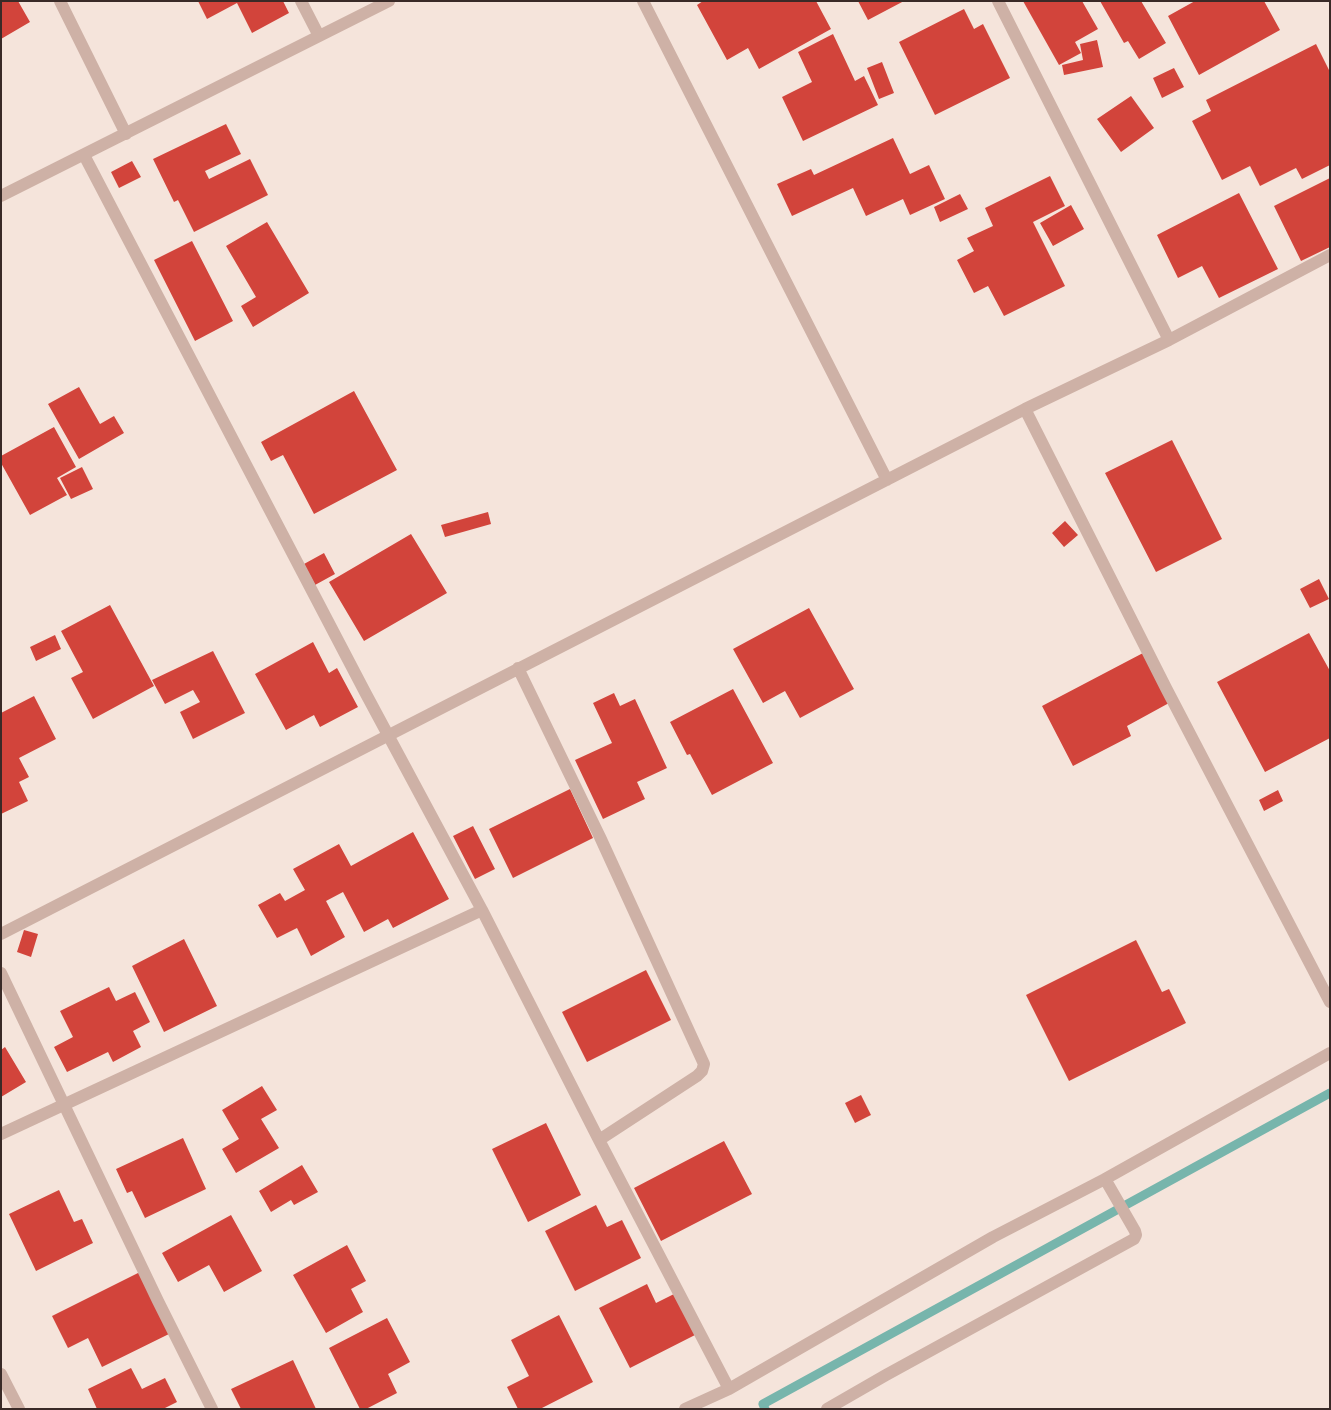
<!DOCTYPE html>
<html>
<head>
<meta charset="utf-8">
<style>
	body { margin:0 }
	#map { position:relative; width:1331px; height:1410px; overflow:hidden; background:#f5e4db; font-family:"Exo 2",sans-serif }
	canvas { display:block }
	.frame { position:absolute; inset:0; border:2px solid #392a27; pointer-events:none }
</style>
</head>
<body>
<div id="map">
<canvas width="1331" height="1410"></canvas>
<div class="frame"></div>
</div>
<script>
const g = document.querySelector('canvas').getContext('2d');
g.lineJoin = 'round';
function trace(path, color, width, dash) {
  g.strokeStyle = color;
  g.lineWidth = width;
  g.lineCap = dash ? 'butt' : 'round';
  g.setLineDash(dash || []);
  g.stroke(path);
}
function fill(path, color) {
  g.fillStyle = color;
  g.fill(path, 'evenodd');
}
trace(new Path2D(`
	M765 1409 763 1404 1330 1093`), '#77b5ac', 9);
fill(new Path2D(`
	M1 1H18L30 22 1 39Z
	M198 1H283L289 13 252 33 237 3 207 19Z
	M703 1H816L831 29 759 69 748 48 727 60 697 5Z
	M858 1H904L868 20Z
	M1023 1H1082L1098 29 1075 42 1081 53 1059 65Z
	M1100 1H1141L1166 43 1139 59 1128 41 1124 43Z
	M1195 1H1264L1280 30 1199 75 1168 16Z
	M964 9 974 29 983 24 1010 78 935 115 899 42Z
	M833 34 855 81 864 76 878 105 803 141 782 97 812 82 798 52Z
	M1097 40 1103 67 1064 75 1062 65 1083 60 1080 44Z
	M1316 44 1330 72V165L1302 179 1296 168 1260 186 1250 166 1222 180 1192 121 1211 111 1206 100Z
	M882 62 894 93 879 99 867 68Z
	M1174 68 1184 87 1162 98 1153 78Z
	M1131 96 1154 128 1121 152 1097 119Z
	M226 124 241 154 205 171 209 179 250 159 268 195 194 232 178 200 174 202 153 159Z
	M893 138 910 174 929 165 945 199 910 215 903 199 866 216 853 188 792 216 777 184 811 169 814 175Z
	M132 161 141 177 119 188 111 172Z
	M1050 176 1065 206 1033 222 1065 286 1004 316 988 286 974 293 957 260 974 251 967 238 993 226 985 208Z
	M1330 178V247L1301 261 1274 206Z
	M1239 193 1278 269 1219 298 1202 266 1178 278 1157 235Z
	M960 194 968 209 940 222 934 207Z
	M1071 205 1084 229 1053 246 1040 223Z
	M267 222 309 293 253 327 241 306 256 297 226 246Z
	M192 241 233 321 195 341 154 260Z
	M79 387 100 424 114 416 124 433 79 459 48 404Z
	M354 391 397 470 314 514 283 455 271 461 261 442Z
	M54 427 76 467 57 478 67 495 30 515 1 463V456Z
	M1172 440 1222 539 1156 572 1105 473Z
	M82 467 93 489 71 499 60 478Z
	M488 512 491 524 445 537 441 525Z
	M1065 521 1078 535 1064 547 1052 533Z
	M411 534 447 593 364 641 329 582Z
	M324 553 335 574 315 585 304 564Z
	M1319 579 1329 599 1310 608 1300 589Z
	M110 605 154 686 93 719 71 678 83 672 61 631Z
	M809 608 854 689 800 718 785 691 763 703 733 649Z
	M1309 633 1330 671V738L1265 772 1217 682Z
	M55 635 61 649 36 661 30 647Z
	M313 642 329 673 337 668 358 707 320 727 314 715 286 730 255 674Z
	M213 651 245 713 193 739 180 712 200 702 193 690 165 704 152 680Z
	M1143 653 1169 703 1127 726 1131 736 1073 766 1042 706Z
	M733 689 773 763 712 795 690 754 687 755 670 722Z
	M614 693 620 706 635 699 667 768 637 782 645 799 603 819 575 760 612 743 593 703Z
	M34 696 56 739 19 758 29 777 19 782 28 801 1 814V713Z
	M570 789 593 838 513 878 489 829Z
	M1278 790 1283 801 1264 811 1259 800Z
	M473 826 495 869 475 879 453 836Z
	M413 832 449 899 393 928 388 919 364 932 343 892 326 901 345 937 311 956 297 928 277 938 258 905 280 893 285 901 305 890 293 869 339 844 351 866Z
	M24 930 38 934 31 957 17 952Z
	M184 939 217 1006 164 1032 132 966Z
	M1136 940 1162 992 1169 989 1186 1023 1069 1081 1026 995Z
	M646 970 671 1020 587 1062 562 1012Z
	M109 987 116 1001 135 992 150 1022 133 1031 141 1047 113 1062 108 1052 67 1072 54 1047 73 1037 60 1011Z
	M5 1047 26 1082 1 1097V1050Z
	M262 1086 277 1110 261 1119 279 1148 236 1173 222 1149 239 1139 222 1110Z
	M861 1095 871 1115 855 1123 845 1103Z
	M546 1123 581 1195 528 1222 492 1149Z
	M183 1138 206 1189 145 1218 132 1191 127 1193 116 1169Z
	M724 1141 752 1194 661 1241 634 1188Z
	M302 1165 318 1192 294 1205 291 1200 271 1212 259 1191Z
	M59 1190 74 1222 82 1219 93 1243 36 1271 9 1214Z
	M596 1205 607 1227 622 1220 641 1258 575 1291 545 1231Z
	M231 1215 262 1271 224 1292 209 1265 178 1282 162 1253Z
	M347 1245 366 1281 351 1289 363 1312 326 1333 293 1275Z
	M140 1272 171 1333 102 1367 88 1338 68 1348 52 1316Z
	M647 1284 656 1303 674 1294 695 1335 630 1368 599 1308Z
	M559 1315 593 1382 540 1409H518L507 1387 529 1376 511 1340Z
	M387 1318 410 1362 388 1374 397 1393 366 1409H360L329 1348Z
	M293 1360 316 1409H241L231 1389Z
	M131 1368 142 1389 165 1378 177 1402 163 1409H97L88 1389Z`), '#d2443b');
trace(new Path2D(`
	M60 1 126 134
	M301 1 319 36
	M643 1 887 480
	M998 1 1169 340
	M84 155 366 694 482 910 599 1140 729 1389
	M1 196 389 1
	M1025 409 1166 688 1330 1002
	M518 668 600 837 704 1064 702 1071 697 1076 599 1140
	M1 934 1025 409 1169 340 1330 255
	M1 973 158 1301 212 1409
	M1 1134 482 910
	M1 1374 19 1409
	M685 1409 729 1389 993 1237 1105 1179 1330 1053
	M827 1409 886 1375 1134 1239 1136 1235 1135 1231 1105 1179`), '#ceb1a6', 12);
</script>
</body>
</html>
